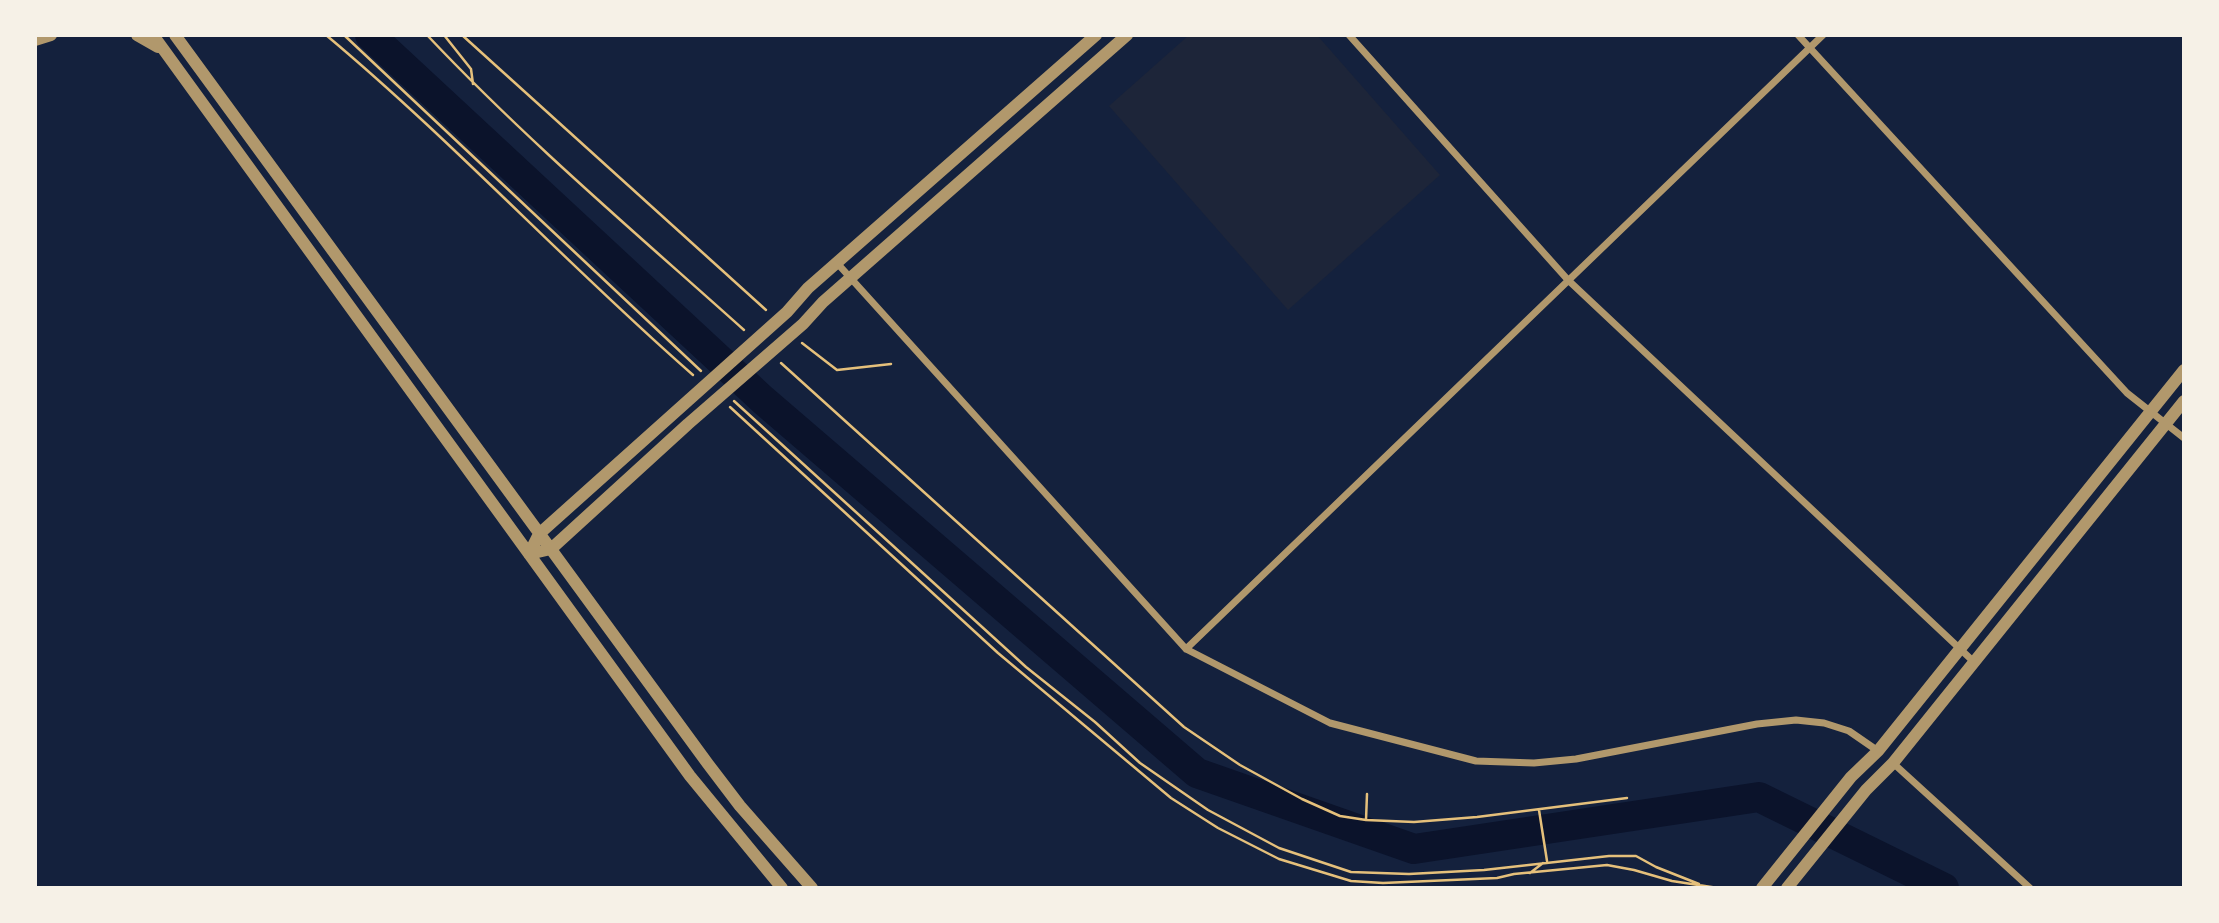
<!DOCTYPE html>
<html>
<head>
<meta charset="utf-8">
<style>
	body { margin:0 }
	#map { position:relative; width:2219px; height:923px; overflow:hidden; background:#14213d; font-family:"DejaVu Sans",sans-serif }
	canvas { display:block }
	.frame { position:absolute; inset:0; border:37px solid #f6f1e7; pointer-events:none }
</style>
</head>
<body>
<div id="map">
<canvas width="2219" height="923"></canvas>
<div class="frame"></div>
</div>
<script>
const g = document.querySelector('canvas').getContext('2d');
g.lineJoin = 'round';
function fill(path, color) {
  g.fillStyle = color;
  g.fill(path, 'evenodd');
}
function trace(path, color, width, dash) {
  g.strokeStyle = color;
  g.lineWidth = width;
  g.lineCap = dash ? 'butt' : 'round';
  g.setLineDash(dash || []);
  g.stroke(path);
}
fill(new Path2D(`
	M1189 35H1317L1440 175 1288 310 1109 106Z`), '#1d2539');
trace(new Path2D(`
	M370 35 763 400 1197 773 1414 849 1759 797 1944 888`), '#0b132b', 30);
trace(new Path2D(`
	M326 35C454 142 567 265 693 375
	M344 35 701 371
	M427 35C526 140 637 234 744 330
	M444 35 471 69 473 84
	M462 35 766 310
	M802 343 837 370 891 364
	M781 363 1184 727 1240 765 1302 799 1340 816 1366 820 1414 822 1477 817 1627 798
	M734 401 1026 667 1095 722 1140 763 1208 810 1279 848 1351 872 1409 874 1484 870 1609 856H1636L1656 867 1699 884
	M730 407 998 653 1171 798 1218 828 1279 859 1351 881 1383 883 1497 878 1514 874 1607 865 1634 870 1672 881 1718 888
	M1539 810 1547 861
	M1366 820 1367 794
	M1530 873 1543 863`), '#e5c07b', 2.5);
trace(new Path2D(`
	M1349 35 1568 280 1974 662
	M1798 35 2127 393 2184 438
	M837 263 1186 649 1330 723 1476 761 1534 763 1576 759 1757 724 1796 720 1824 723 1849 731 1878 751
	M1186 649 1823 35
	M1893 763 2030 888`), '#b1986c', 7);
trace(new Path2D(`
	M137 35 158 47
	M153 35 690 776 782 888
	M175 35 708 764 740 806 812 888
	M35 40 51 35
	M529 554 551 549 688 424 803 324 823 302 1127 35
	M529 554 539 534 787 312 808 288 1096 35
	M1762 888 1851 777 1878 751 2184 370
	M1787 888 1866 790 1893 763 2184 401`), '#b1986c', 12);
</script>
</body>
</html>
